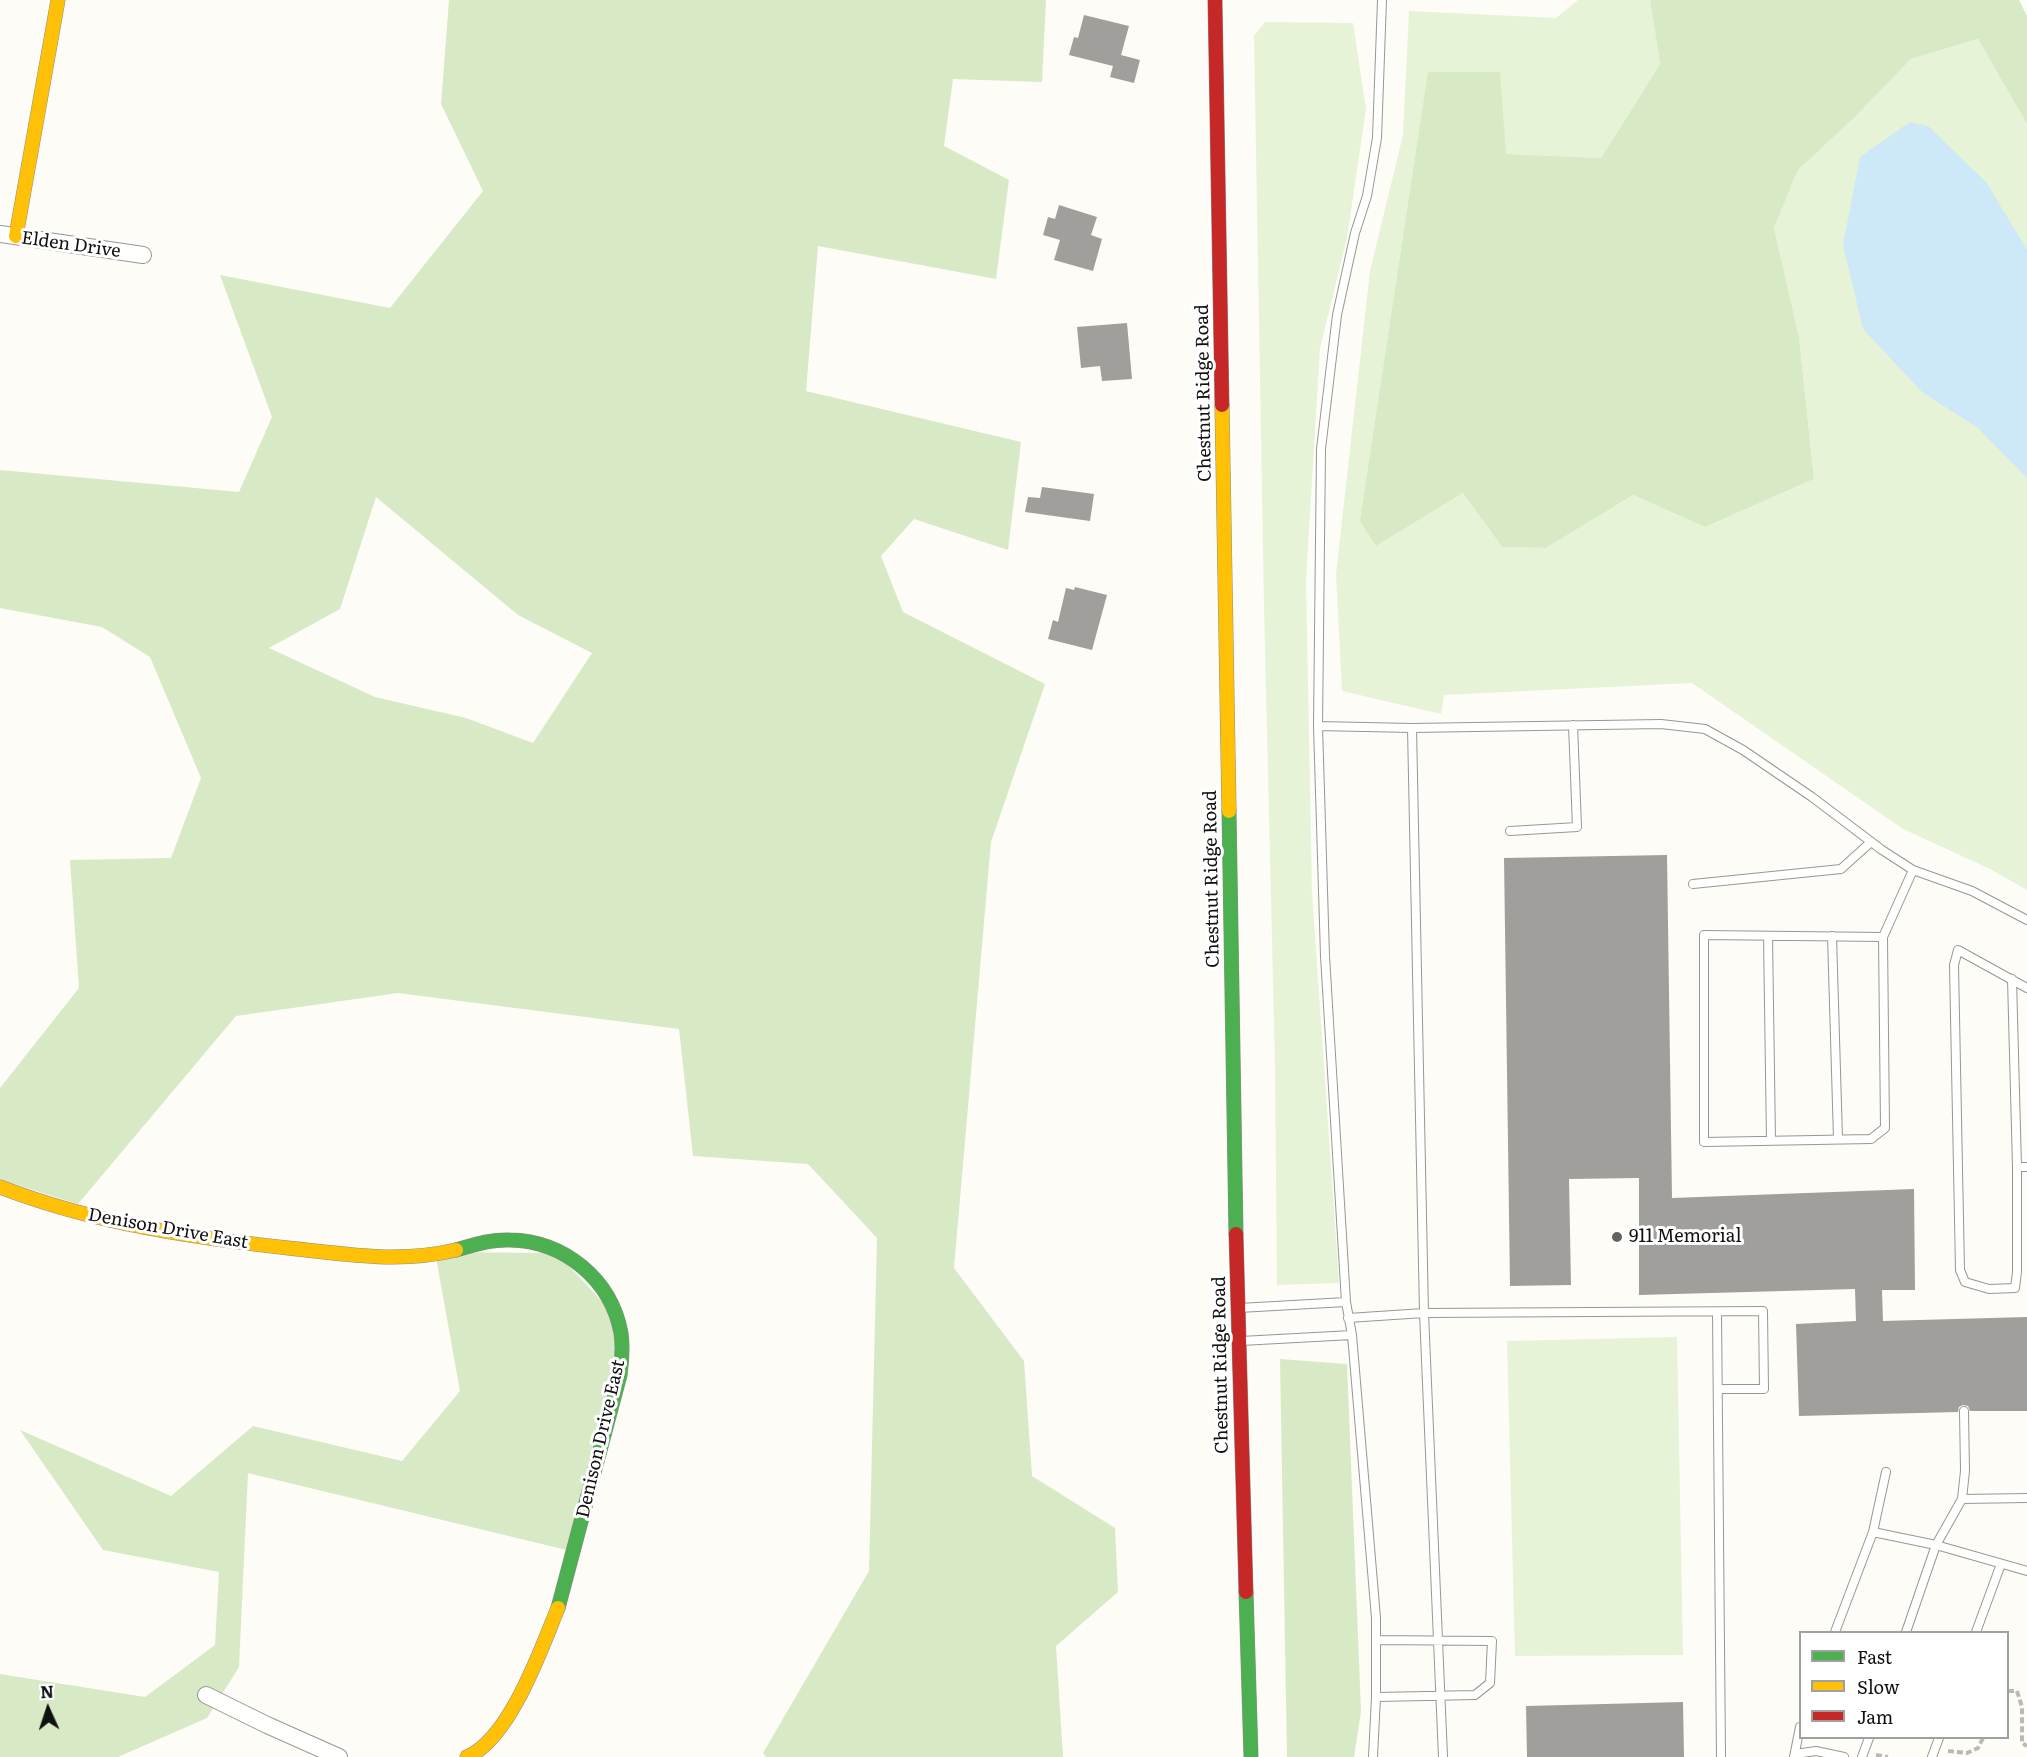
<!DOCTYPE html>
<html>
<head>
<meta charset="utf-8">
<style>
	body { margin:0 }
	#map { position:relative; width:2027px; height:1757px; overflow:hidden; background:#fdfcf7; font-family:Literata,serif }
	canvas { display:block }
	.legend { position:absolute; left:1799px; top:1631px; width:210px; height:108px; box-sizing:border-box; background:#fff; border:2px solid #a0a0a0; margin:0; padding:8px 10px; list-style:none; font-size:18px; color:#111 }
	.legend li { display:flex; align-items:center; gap:12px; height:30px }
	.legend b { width:30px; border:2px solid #a0a0a0 }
	.north { position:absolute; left:18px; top:1679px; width:60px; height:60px; -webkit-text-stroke:4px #fff; paint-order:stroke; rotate:357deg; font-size:16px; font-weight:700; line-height:24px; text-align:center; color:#111 }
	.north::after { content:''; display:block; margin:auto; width:21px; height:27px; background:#111; clip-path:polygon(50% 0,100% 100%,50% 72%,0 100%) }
</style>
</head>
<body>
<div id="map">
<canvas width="2027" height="1757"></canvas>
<ul class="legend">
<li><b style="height:8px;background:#4caf50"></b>Fast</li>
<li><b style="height:8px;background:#ffc107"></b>Slow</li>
<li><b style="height:8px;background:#c62828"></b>Jam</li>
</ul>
<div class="north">N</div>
</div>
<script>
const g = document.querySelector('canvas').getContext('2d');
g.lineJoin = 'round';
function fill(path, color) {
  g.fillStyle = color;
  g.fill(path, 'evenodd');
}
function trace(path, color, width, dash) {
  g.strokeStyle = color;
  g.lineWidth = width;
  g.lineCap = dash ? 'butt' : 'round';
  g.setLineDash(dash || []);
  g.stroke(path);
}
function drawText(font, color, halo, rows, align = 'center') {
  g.font = font + ' Literata,serif';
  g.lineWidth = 6;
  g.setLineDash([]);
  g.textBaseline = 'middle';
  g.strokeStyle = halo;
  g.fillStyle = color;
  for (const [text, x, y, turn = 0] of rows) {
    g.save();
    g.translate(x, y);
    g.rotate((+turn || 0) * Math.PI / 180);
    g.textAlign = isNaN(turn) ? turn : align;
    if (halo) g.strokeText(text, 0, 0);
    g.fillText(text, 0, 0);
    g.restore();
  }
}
fill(new Path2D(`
	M1578 0H1650L1660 64 1601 158 1506 154 1376 546 1463 493 1502 547 1546 548 1633 495 1705 527 1814 479 1799 337 1774 228 1798 170 1853 119 1911 59 1978 39 2027 124V890L1990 869 1903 829 1692 683 1444 695 1441 714 1342 691 1336 574 1370 271 1403 135 1409 11 1556 18Z
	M1265 22 1353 23 1366 109 1347 238 1320 348 1306 580 1312 892 1339 1283 1277 1285 1275 1065 1264 607 1254 36Z
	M1677 1337 1683 1655 1515 1656 1507 1341Z`), '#e7f3d7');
fill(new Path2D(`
	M449 0H1046L1042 82 953 79 944 146 1009 180 996 279 818 246 806 391 1021 442 1008 550 914 519 881 556 903 612 1045 684 991 842 954 1268 1024 1361 1032 1476 1115 1528 1118 1592 1056 1646 1063 1757H766L763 1753 869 1571 877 1238 808 1164 693 1156 679 1029 398 993 236 1016 78 1204 0 1180V1088L79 988 70 860 171 858 201 778 150 657 102 627 0 608V470L239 492 272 417 220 275 390 308 483 191 441 104ZM376 497 518 615 592 653 533 743 466 718 375 697 269 648 340 609Z
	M1650 0H2019L2027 16V124L1978 39 1911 59 1853 119 1798 170 1774 228 1799 337 1814 479 1705 527 1633 495 1546 548 1502 547 1463 493 1376 546 1360 521 1428 72H1500L1506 154 1601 158 1660 64Z
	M435 1252 557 1253 622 1323 579 1553 248 1473 239 1667 207 1718 118 1757H0V1674L145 1697 215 1645 219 1572 103 1550 20 1430 171 1496 253 1426 402 1461 460 1391Z
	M1280 1359 1347 1364 1361 1711 1354 1757H1287Z`), '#d8eac5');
fill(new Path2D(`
	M1910 122 1928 126 1986 182 2027 250V478L1978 428 1922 392 1863 329 1843 245 1860 157Z`), '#cde8f7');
fill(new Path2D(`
	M1084 15 1129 26 1121 55 1140 60 1134 83 1110 77 1113 66 1069 55 1074 37 1078 38Z
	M1059 205 1097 217 1091 235 1102 239 1093 271 1054 260 1060 240 1043 235 1048 217 1055 219Z
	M1127 323 1132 379 1102 381 1100 366 1081 368 1077 327Z
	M1042 487 1094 494 1090 521 1025 512 1028 497 1040 498Z
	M1075 587 1107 595 1092 650 1048 639 1053 620 1058 622 1066 588 1074 590Z
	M1667 855 1672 1198 1914 1189 1915 1290H1882L1883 1321 2027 1317V1411H1970L1968 1406 1963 1405 1959 1407 1958 1412 1799 1416 1796 1324 1856 1321 1855 1289 1639 1295V1178L1569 1179 1571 1285 1510 1286 1504 858Z
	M1683 1702 1684 1757H1527L1526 1706Z`), '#a19f9c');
const lane = new Path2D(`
	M1318 726 1412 728 1661 724 1705 729 1743 750 1812 797 1882 850 1913 870 1972 891 2027 920
	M1412 728 1424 1313 1443 1757
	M1510 831 1577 827 1573 725
	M1693 884 1841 869 1871 842
	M1768 936 1771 1141
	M1832 936 1838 1139
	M1883 937 1704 935V1142L1871 1139 1885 1128 1883 937 1913 870
	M2012 979 2017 1167V1272L2015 1288 1989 1289 1965 1282 1960 1270 1954 965 1958 950 2027 988
	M2017 1167H2027
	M1239 1308 1346 1302
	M1717 1312 1721 1757
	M1348 1318 1424 1313 1763 1311 1764 1389H1719
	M1241 1341 1352 1335
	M1962 1499 2027 1498
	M1873 1532 1936 1545 2027 1571
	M1835 1632 1873 1532 1886 1472
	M1906 1632 1936 1545 1962 1499 1965 1471 1964 1411
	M1976 1632 2001 1564
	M1376 1697 1475 1695 1490 1683 1492 1641 1376 1640
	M1795 1754 1816 1751 1844 1757
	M1373 1757 1376 1697V1618L1352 1335 1346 1302 1325 956 1318 726 1321 449 1337 315 1355 233 1367 196 1377 138 1382 0
	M1794 1757 1800 1727
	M1862 1757 1869 1738
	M1932 1757 1939 1738`);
const street = new Path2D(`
	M0 234 143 255
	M206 1695 267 1725 339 1757`);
const fast = new Path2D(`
	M1229 811 1236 1234
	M456 1250C474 1245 491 1239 510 1240 564 1241 611 1279 621 1333 623 1347 622 1361 620 1375L558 1608
	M1246 1592 1251 1757`);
const slow = new Path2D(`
	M16 236 58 0
	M1222 405 1229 811
	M0 1187C96 1224 195 1238 297 1249 352 1255 401 1263 456 1250
	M467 1757C510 1739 541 1649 558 1608`);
const jam = new Path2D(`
	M1215 0 1222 405
	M1236 1234 1246 1592`);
trace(lane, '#979795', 10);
trace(street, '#979795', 18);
trace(fast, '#8e8d8b', 15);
trace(slow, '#8e8d8b', 15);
trace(jam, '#8e8d8b', 15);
trace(new Path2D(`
	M2008 1691H2017L2022 1707V1743L2027 1746
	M1948 1751 1967 1753 1978 1748 1983 1738
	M1876 1755 1888 1757`), '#b9b9b8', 4, [6, 3]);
trace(lane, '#fffffe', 8);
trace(street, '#fffffe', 16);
trace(fast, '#4caf50', 14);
trace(slow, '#ffc107', 14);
trace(jam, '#c62828', 14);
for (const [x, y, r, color] of [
	[1617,1237,6,"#646362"]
]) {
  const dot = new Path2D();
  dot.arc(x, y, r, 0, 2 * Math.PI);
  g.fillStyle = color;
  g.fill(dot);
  trace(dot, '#fff', 2);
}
drawText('18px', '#111', '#fff', [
	["Elden Drive",71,245,8],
	["Chestnut Ridge Road",1204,393,-91],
	["Chestnut Ridge Road",1212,879,-91],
	["Denison Drive East",168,1229,10],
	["Chestnut Ridge Road",1221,1365,-91],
	["Denison Drive East",601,1439,-77]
]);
drawText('18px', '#111', '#fff', [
	["911 Memorial",1629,1237]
], 'left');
</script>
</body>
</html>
